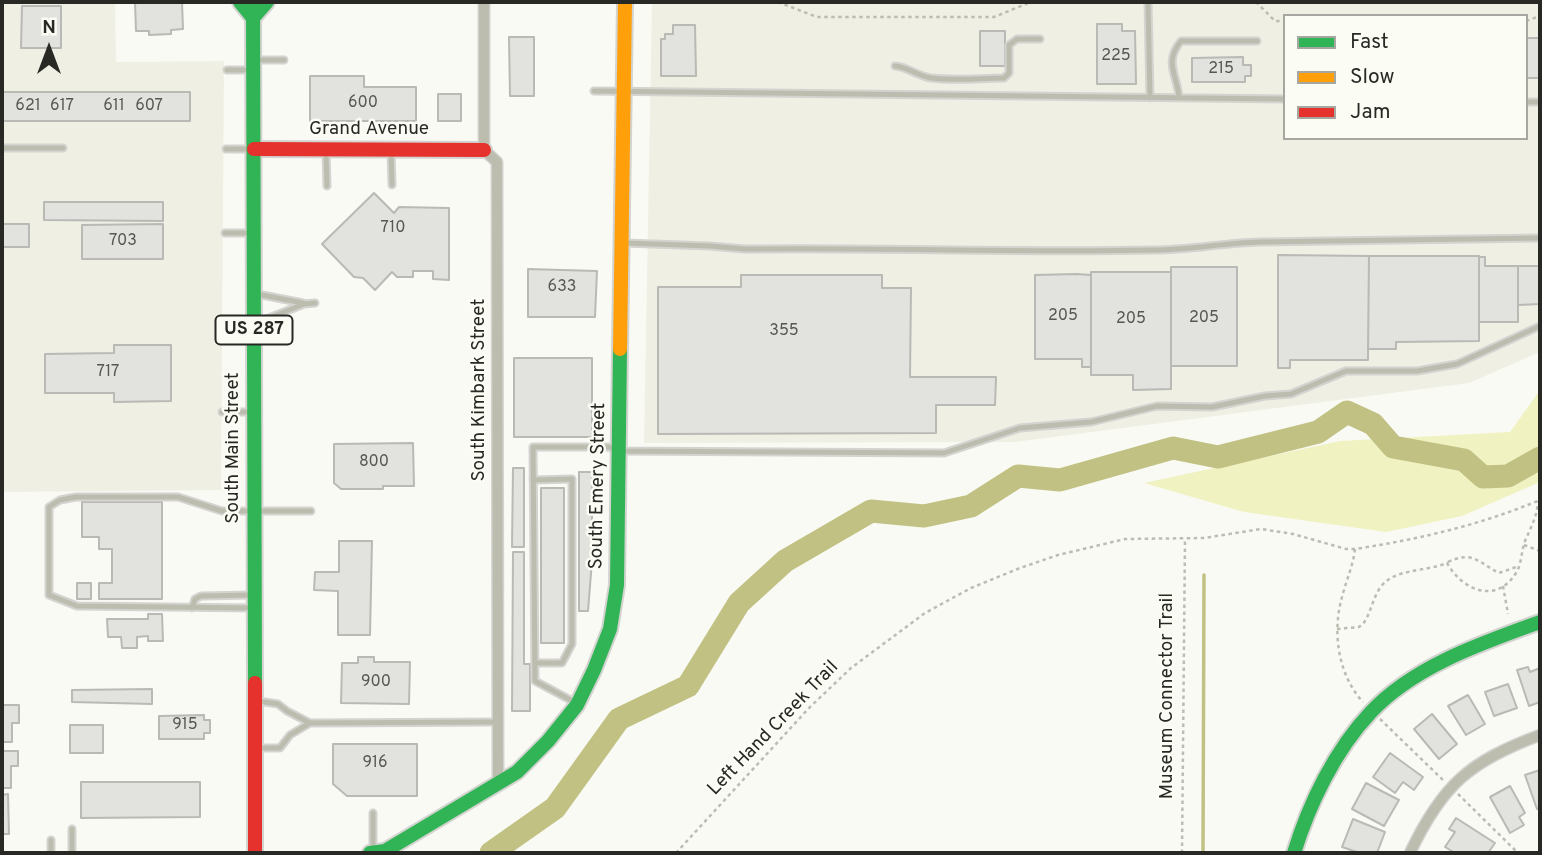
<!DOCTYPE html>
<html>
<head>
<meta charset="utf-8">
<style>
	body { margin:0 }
	#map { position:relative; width:1542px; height:855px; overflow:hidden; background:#fafaf5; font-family:Overpass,sans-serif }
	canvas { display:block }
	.frame { position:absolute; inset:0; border:4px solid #282825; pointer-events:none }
	.legend { position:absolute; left:1283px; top:14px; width:245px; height:126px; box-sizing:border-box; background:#fbfcf3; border:2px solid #a7a7a1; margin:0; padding:9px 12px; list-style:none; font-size:21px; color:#282825 }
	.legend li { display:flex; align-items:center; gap:14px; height:35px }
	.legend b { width:35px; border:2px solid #a7a7a1 }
	.north { position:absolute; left:14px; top:14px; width:70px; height:70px; -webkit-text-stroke:5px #fbfcf3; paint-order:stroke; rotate:0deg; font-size:19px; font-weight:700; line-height:28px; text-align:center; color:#282825 }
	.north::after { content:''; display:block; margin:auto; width:24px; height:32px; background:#282825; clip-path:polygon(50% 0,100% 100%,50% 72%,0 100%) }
</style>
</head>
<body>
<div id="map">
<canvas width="1542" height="855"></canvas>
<div class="frame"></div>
<ul class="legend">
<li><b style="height:9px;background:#30b455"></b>Fast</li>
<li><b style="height:9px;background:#ff9f0a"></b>Slow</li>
<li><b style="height:9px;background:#e5322d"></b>Jam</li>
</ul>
<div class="north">N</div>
</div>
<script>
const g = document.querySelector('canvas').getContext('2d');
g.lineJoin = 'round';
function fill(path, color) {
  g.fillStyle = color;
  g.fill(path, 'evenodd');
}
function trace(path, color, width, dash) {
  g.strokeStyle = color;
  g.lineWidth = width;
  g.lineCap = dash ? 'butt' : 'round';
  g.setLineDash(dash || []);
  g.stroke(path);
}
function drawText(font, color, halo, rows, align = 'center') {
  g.font = font + ' Overpass,sans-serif';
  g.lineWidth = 5;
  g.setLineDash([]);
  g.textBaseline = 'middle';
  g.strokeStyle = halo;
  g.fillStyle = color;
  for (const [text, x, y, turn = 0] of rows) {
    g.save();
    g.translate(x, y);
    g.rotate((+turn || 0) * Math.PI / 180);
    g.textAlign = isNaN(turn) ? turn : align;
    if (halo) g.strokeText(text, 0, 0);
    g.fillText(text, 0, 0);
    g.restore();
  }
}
fill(new Path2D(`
	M2 2H115L116 62 224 61 221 490 2 492Z
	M652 2H1540V352L1469 383 1015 442 644 443ZM1285 16H1526V138H1285Z`), '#efefe4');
fill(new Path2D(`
	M1540 390V482L1462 516 1386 532 1244 512 1144 483 1340 441 1510 432Z`), '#f0f2c2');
trace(new Path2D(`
	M1203 853 1204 575`), '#c0c182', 3.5);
trace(new Path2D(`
	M491 853 555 808 619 719 688 686 739 603 785 561 871 511 924 516 971 506 1018 476 1060 480 1173 448 1218 457 1318 432 1347 412 1373 424 1393 447 1464 460 1483 477 1508 476 1540 458`), '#c0c182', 23);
const building = new Path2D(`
	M135 2H182L183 29 171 30V34L149 35V31H136Z
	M22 6H61V48H21Z
	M1097 24H1122V31H1135L1136 84H1097Z
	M673 25H695L696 76H661V39H665V34H673Z
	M980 31H1005V66H980Z
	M509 37H534V96H510Z
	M1526 38H1540V78H1526Z
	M1243 57V65H1251V76H1245V82H1192V58Z
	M310 76H364V87H416V121H310Z
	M2 92H190V121H2Z
	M438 94H461V121H438Z
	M374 193 394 213 399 207 449 208V280L433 279V271H413V277H397L392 272 375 290 363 278 354 277 322 244Z
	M44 202H163V221L44 220Z
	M2 224H29V247H2Z
	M163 224V259H82V225Z
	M1278 255 1369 256 1368 360H1290V368H1278Z
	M1369 256H1479V341L1396 342V349H1368Z
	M1479 257H1485V266H1518V322H1479Z
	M1518 266H1540V304L1518 305Z
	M1171 267H1237V366H1171Z
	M528 269 597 271 595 317H528Z
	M1091 272H1171V389L1133 390V375H1091Z
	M1077 274 1091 275V367H1082V359H1035V275Z
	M741 275H882V288H911L910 377H996L995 405H936V433L658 434V287H741Z
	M114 345H171V401L114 402V393H45V354L114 353Z
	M514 358H592V437H514Z
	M413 443 414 486H383V489H341L334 483V444Z
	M513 468H524V547H512Z
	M579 472H592V561L588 611H579Z
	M541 488H564V643H541Z
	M82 502H162V599H99V583H112V549H99V537H82Z
	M339 541H372L370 635H338V591L314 590 315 572H339Z
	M513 552H524V664H530V711H512Z
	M77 583H91V599H77Z
	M148 614H162L163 641H148V636L137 637V648H122L121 637H108L107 619H148Z
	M358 657H374V662H410L409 704 341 703 342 663H358Z
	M1528 667 1530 672 1540 668V702L1529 706 1517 670Z
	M1508 684 1517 708 1494 716 1485 692Z
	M152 689V704L72 702V690Z
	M1468 695 1485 724 1466 735 1448 706Z
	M2 705H19V723H12V742H2Z
	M1432 714 1457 744 1439 759 1414 729Z
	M204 715V720H210V733H204V739H159V716Z
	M70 725H103V753H70Z
	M333 744H417V796H347L333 784Z
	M2 751H18V766H11V788H2Z
	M1390 753 1423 777 1414 790 1403 782 1395 793 1373 777Z
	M1540 770V808L1537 809 1525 775Z
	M81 782H200V817L81 818Z
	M1366 783 1399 800 1384 826 1352 809Z
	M1510 786 1525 813 1519 817 1524 825 1510 833 1490 797Z
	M8 794 9 834H2V795Z
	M1456 818 1495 843 1488 853H1455L1445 847 1455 832 1449 829Z
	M1353 819 1385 832 1377 853H1360L1342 847Z`);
fill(building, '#e2e2de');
trace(building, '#b9b9b5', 2);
const lane = new Path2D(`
	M1148 2 1150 98
	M257 60H284
	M895 66C908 67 917 76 931 78 955 81 981 78 1004 78L1009 73V45L1017 39H1040
	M227 70H252
	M594 91 1285 99
	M1179 98C1178 76 1163 63 1181 41H1257
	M1526 102H1540
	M2 148H63
	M226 149H251
	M391 150 392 185
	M326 152 327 186
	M225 233H251
	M624 243 710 246 744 249C881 247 1017 253 1153 250 1189 250 1223 243 1259 242L1540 238
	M257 294 303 303
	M226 323 254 324 304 304 315 303
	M222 412H251
	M533 480 572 479V644L562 663H535
	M192 608 195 599 201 596 251 595
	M253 608 77 606 49 595V507L60 500 76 497H178L222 511H311
	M258 701 278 704 287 711 310 723 498 722
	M576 703 535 681 533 447H609L619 451 944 453 1020 428 1091 422 1157 406 1212 407 1265 396 1291 394 1346 371H1417L1457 364 1540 326
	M257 748H280L290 735 310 723
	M51 840V853
	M373 852V813
	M72 853V829`);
const street = new Path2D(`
	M484 2V150L497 162 498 783
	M1410 853C1442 785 1470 761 1540 735`);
const fast = new Path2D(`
	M240 2 253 18 267 2
	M253 2 255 683
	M370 853 385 851 517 772 548 741 577 705 594 670 610 629 617 585 620 349
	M1294 853C1309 804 1335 750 1371 712 1414 666 1482 643 1540 622`);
const slow = new Path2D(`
	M620 349 625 2`);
const jam = new Path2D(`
	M254 149 484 150
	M255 683V853`);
trace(lane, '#d3d3d0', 9);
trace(street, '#d3d3d0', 13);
trace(fast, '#d3d3d0', 18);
trace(slow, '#d3d3d0', 18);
trace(jam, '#d3d3d0', 18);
trace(new Path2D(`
	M778 2 817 17H994L1031 2
	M1256 2 1275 21H1285
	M1526 21 1540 16
	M1524 545 1540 551
	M1355 549C1353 566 1346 581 1342 597 1332 632 1338 675 1363 702
	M1448 562C1473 550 1479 563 1499 573L1519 566
	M1503 586 1508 614
	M1337 629 1359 627 1363 624C1371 613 1372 600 1380 588 1393 568 1426 572 1447 563 1462 590 1496 605 1516 573 1522 563 1521 552 1525 541 1531 527 1537 517 1538 501
	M1380 719 1443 780
	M1458 794 1518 853
	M676 853 809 708 851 668 925 613 971 588 1020 568 1058 555 1125 539 1204 538 1261 529 1293 534 1346 549H1355C1420 539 1480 525 1540 500
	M1182 853 1185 539`), '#bcbcb3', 2.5, [3.5, 3.5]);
trace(lane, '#bdbdaf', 5);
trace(street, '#bdbdaf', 10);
trace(fast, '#30b455', 14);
trace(slow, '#ff9f0a', 14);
trace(jam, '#e5322d', 14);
drawText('16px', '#565653', null, [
	["225",1116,57],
	["215",1221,70],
	["600",363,104],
	["621",28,107],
	["617",62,107],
	["611",114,107],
	["607",149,107],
	["710",393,229],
	["703",123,242],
	["633",562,288],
	["205",1063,317],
	["205",1204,319],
	["205",1131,320],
	["355",784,332],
	["717",108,373],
	["800",374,463],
	["900",376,683],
	["915",185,726],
	["916",375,764]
]);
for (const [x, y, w] of [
	[254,330,77]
]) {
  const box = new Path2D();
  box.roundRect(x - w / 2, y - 14.5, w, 29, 5);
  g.fillStyle = '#fbfcf3';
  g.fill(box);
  trace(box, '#282825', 2);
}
drawText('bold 18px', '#282825', null, [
	["US 287",254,330]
]);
drawText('19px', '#282825', '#fbfcf3', [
	["Grand Avenue",369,130],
	["South Kimbark Street",480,390,-90],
	["South Main Street",234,448,-90],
	["South Emery Street",599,486,-89],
	["Museum Connector Trail",1168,696,-90],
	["Left Hand Creek Trail",774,729,-46]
]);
</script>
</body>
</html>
